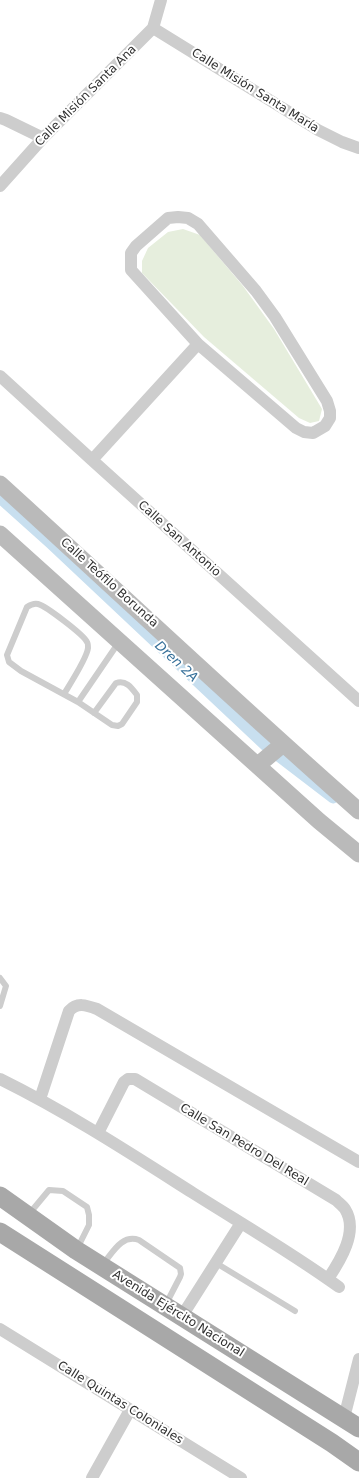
<!DOCTYPE html>
<html>
<head>
<meta charset="utf-8">
<style>
	body { margin:0 }
	canvas { display:block; background:#fff }
</style>
</head>
<body>
<canvas width="359" height="1478"></canvas>
<script>
const g = document.querySelector('canvas').getContext('2d');
g.lineJoin = 'round';
function fill(path, color) {
  g.fillStyle = color;
  g.fill(path, 'evenodd');
}
function trace(path, color, width, dash) {
  g.strokeStyle = color;
  g.lineWidth = width;
  g.lineCap = dash ? 'butt' : 'round';
  g.setLineDash(dash || []);
  g.stroke(path);
}
function drawText(font, color, halo, rows, align = 'center') {
  g.font = font + ' "DejaVu Sans",sans-serif';
  g.lineWidth = 4;
  g.setLineDash([]);
  g.textBaseline = 'middle';
  g.strokeStyle = halo;
  g.fillStyle = color;
  for (const [text, x, y, turn = 0] of rows) {
    g.save();
    g.translate(x, y);
    g.rotate((+turn || 0) * Math.PI / 180);
    g.textAlign = isNaN(turn) ? turn : align;
    if (halo) g.strokeText(text, 0, 0);
    g.fillText(text, 0, 0);
    g.restore();
  }
}
fill(new Path2D(`
	M183 229 200 235 243 286 274 329 322 409 319 421 310 423 299 418 204 337 142 273V261L148 248 168 232Z`), '#e6eedd');
trace(new Path2D(`
	M0 498 50 543 269 749 333 798`), '#c8dfef', 11);
trace(new Path2D(`
	M64 694C70 684 87 658 88 648 88 646 88 643 87 642 84 635 46 606 38 604 34 603 30 605 27 607L7 655 9 662 21 671 78 702 112 725 118 726 122 724 137 702V695C131 687 126 680 116 683L94 713
	M78 702 119 642
	M0 978 6 986 0 1006
	M29 1214 49 1190 63 1191 87 1207 89 1215V1225L77 1249
	M216 1263 295 1311
	M103 1264C113 1252 122 1234 139 1240L180 1268 181 1274 180 1277 166 1304`), '#cdcdcd', 6);
trace(new Path2D(`
	M153 28 318 130 342 142 359 148
	M0 118 6 120 43 138
	M0 186 43 138 153 28 161 0
	M178 217 188 218 198 224 256 291 275 317 327 401 330 411V418L325 426 313 433 304 432 296 428 198 344 131 270V253L136 246 168 218Z
	M0 376 92 460 359 701
	M92 460 198 344
	M0 1079C67 1112 130 1153 193 1193 242 1224 292 1253 339 1287
	M40 1099 69 1011C77 1002 86 1005 97 1009L359 1162
	M98 1133 124 1082 128 1079H135L336 1200C339 1203 343 1206 345 1209 359 1231 340 1261 328 1279
	M182 1316 241 1223
	M0 1329 241 1478
	M344 1418 359 1359
	M92 1478 130 1410`), '#cdcdcd', 12);
trace(new Path2D(`
	M0 484C120 593 237 704 359 811
	M0 534 319 821 359 854
	M258 765 283 744`), '#bababa', 17);
trace(new Path2D(`
	M0 1196 76 1250 359 1428
	M0 1232 332 1443 359 1462`), '#a8a8a8', 19);
drawText('12px', '#303030', '#fff', [
	["Calle Misión Santa María",255,91,32],
	["Calle Misión Santa Ana",86,96,-45],
	["Calle San Antonio",179,539,42],
	["Calle Teófilo Borunda",109,583,42],
	["Calle San Pedro Del Real",244,1145,31],
	["Avenida Ejército Nacional",178,1314,32],
	["Calle Quintas Coloniales",120,1403,32]
]);
drawText('italic 13px', '#36709a', '#fff', [
	["Dren 2A",176,662,43]
]);
</script>
</body>
</html>
